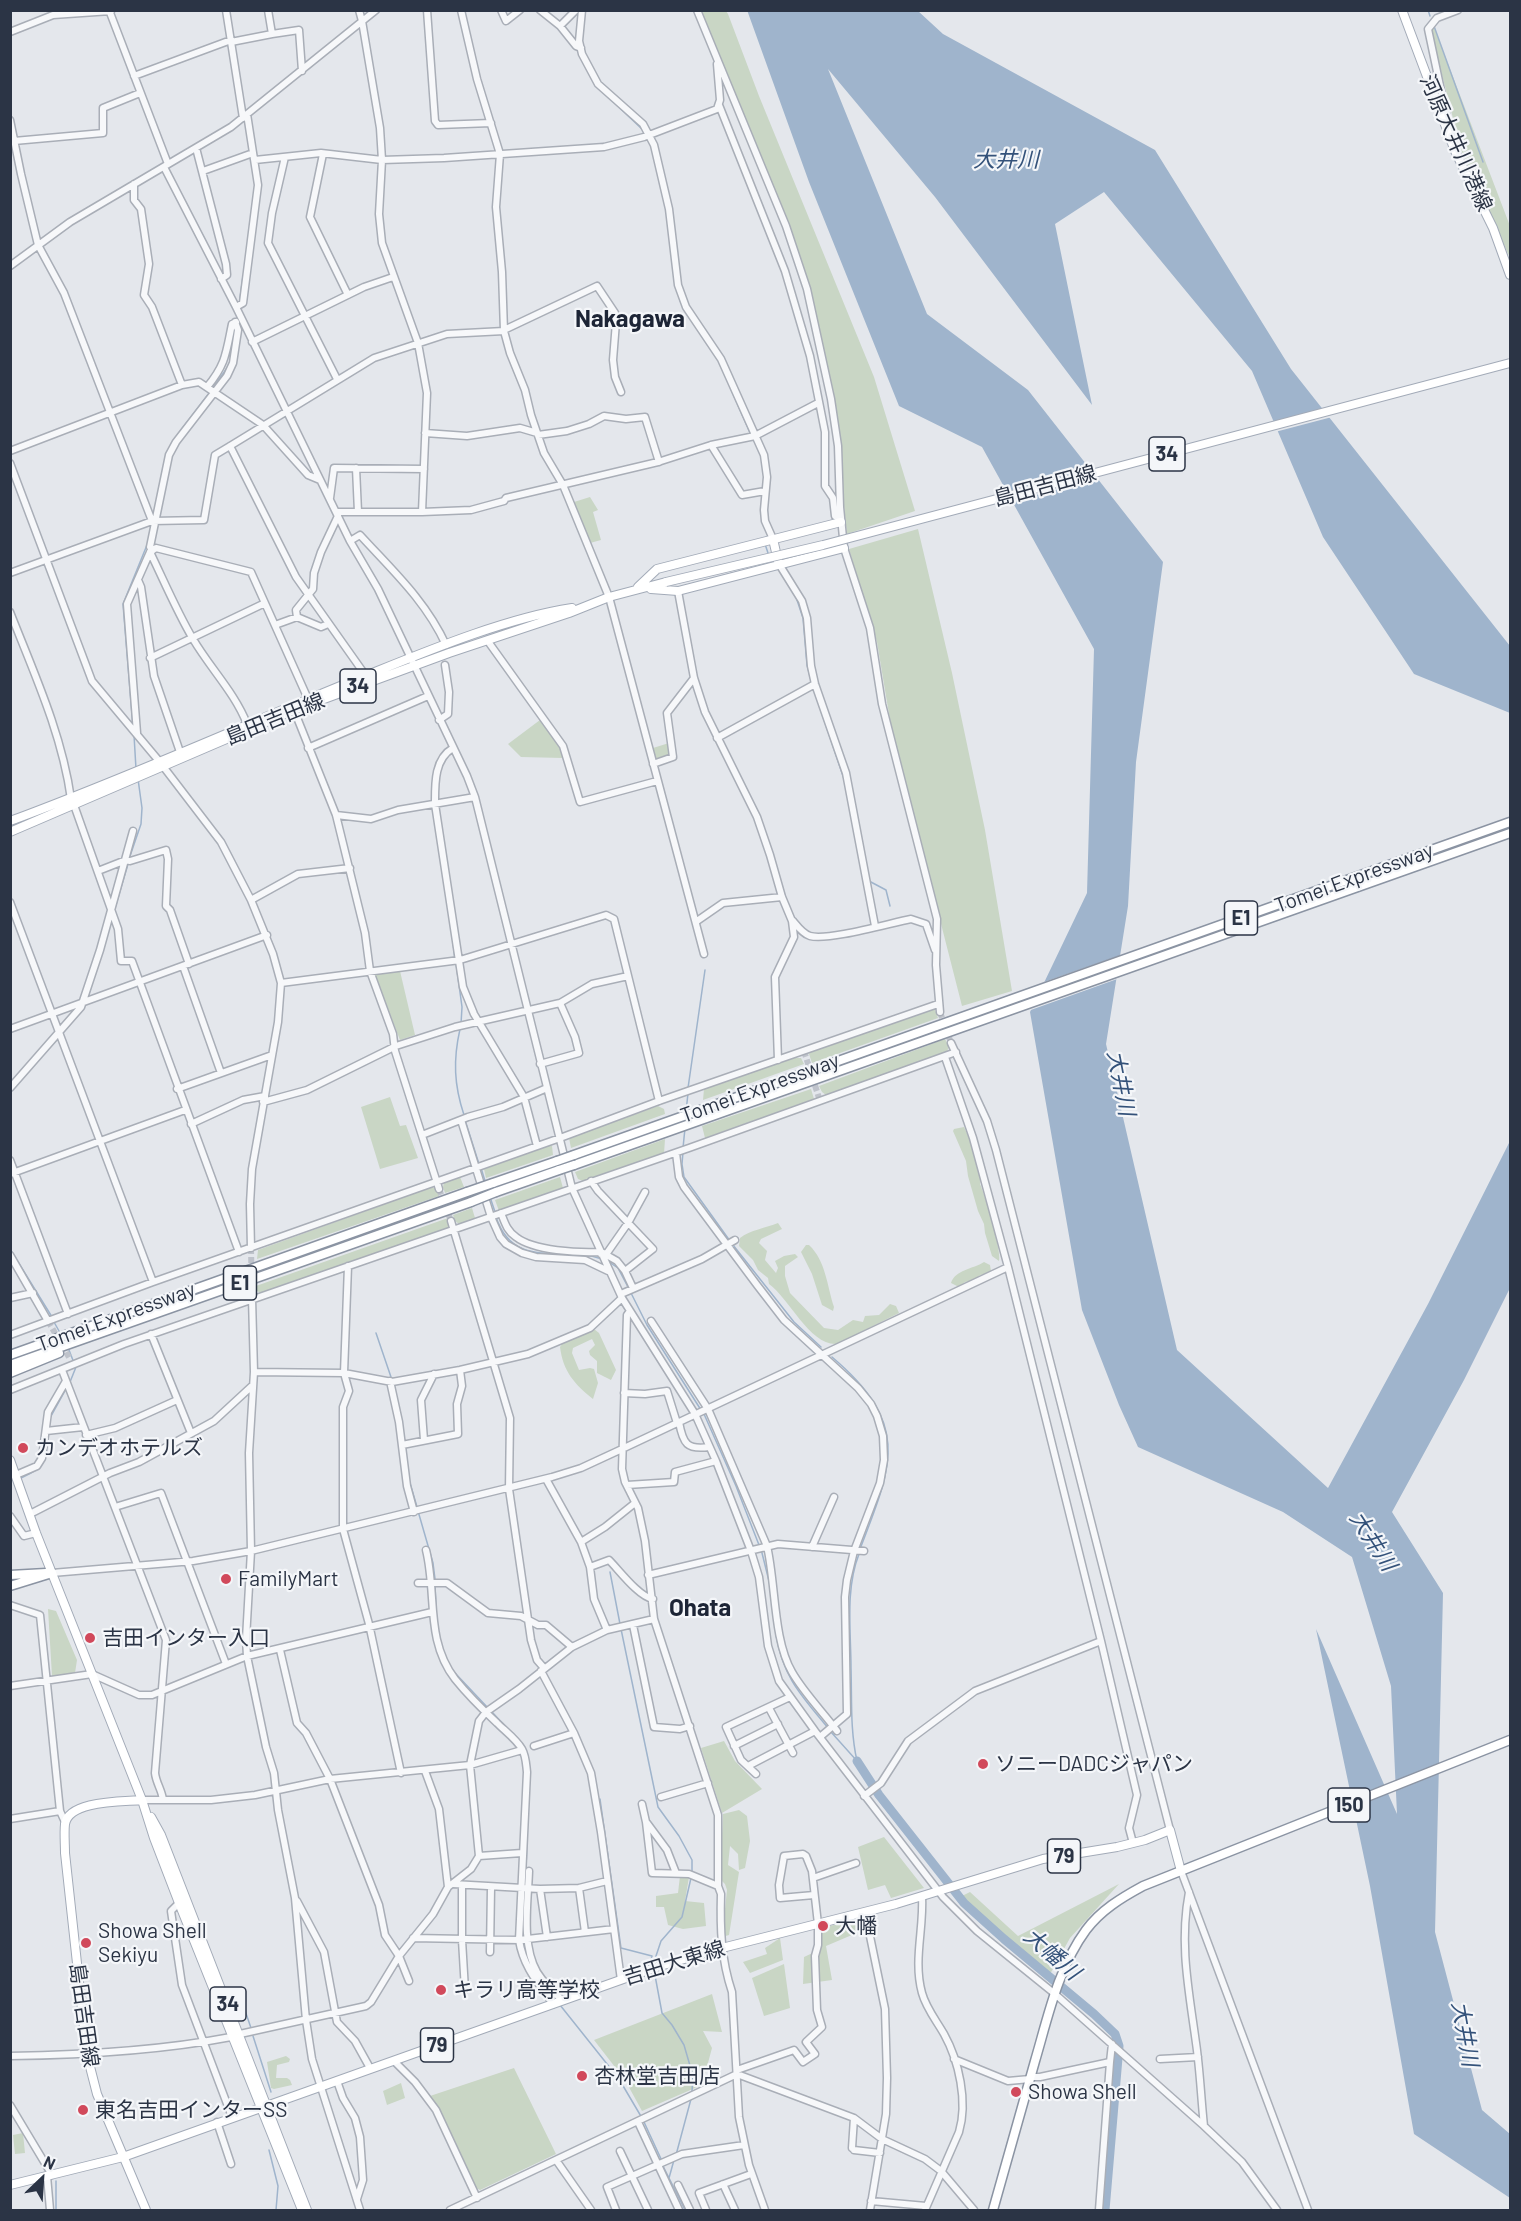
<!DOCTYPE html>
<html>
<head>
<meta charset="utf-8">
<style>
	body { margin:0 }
	#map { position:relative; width:1521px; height:2221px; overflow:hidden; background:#e4e7ec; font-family:Barlow,sans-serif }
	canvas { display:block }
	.frame { position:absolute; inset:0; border:12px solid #2b3445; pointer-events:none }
	.north { position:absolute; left:12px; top:2149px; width:60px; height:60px; -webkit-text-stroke:4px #f4f6f9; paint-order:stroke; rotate:25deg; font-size:16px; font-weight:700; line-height:24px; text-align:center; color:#2b3445 }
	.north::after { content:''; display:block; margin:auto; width:21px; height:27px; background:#2b3445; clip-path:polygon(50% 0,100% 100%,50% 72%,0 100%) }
</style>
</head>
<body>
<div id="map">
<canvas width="1521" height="2221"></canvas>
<div class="frame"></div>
<div class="north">N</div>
</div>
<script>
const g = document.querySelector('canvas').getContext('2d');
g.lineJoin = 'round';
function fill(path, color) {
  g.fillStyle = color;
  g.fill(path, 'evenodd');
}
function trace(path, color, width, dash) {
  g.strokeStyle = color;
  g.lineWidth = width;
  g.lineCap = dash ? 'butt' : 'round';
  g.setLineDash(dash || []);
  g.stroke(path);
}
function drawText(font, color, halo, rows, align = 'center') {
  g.font = font + ' Barlow,"Noto Sans JP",sans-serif';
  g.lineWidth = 4.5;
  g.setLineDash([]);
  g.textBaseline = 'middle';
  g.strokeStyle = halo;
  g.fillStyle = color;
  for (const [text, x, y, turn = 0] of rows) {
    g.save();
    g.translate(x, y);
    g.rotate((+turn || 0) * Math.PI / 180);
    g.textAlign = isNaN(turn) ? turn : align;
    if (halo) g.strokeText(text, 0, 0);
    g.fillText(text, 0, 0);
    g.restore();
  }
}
fill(new Path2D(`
	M699 11H726L728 14 759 96 874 377 915 511 847 534 831 385 802 261 757 147Z
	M1434 27 1510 226V258L1461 150 1431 31Z
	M590 497 598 510 593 512 601 540 590 543 574 502Z
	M918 529 952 673 985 830 1012 991 962 1006 892 732 877 642 849 549Z
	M540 720 561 750 563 758 521 757 508 744Z
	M669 743 671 753 668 758 657 761 653 748Z
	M400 971 415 1035 400 1040 374 973Z
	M932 1010H935L938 1018 812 1063 809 1054 811 1051Z
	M945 1039 949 1046 947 1052 826 1095 822 1092 819 1086Z
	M791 1058H801L804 1064 703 1100 704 1089Z
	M811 1089 814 1099 705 1138 702 1126Z
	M390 1097 400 1126 406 1125 418 1158 380 1169 361 1107Z
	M658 1106 664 1109 665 1114 571 1148 569 1138Z
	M964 1127 971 1142 981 1179 980 1184C985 1195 1002 1252 999 1261L992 1256 985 1233 984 1224 978 1211 968 1176 966 1161 953 1131 954 1129Z
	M665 1139 664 1154 583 1181 578 1179 575 1172Z
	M550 1145 552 1146 553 1155 486 1178 484 1169Z
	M460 1177 464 1187 445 1193 443 1187 444 1182Z
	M560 1177 563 1188 499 1211 495 1200Z
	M432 1187 436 1189 439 1196 257 1259 258 1250Z
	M472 1208 475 1218 459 1224 455 1221 453 1215Z
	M448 1218 450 1225 448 1229 261 1293 257 1291 256 1286Z
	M778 1223 782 1229 761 1239 759 1243 767 1251 765 1260 776 1273 778 1268 775 1261 784 1256 795 1254 798 1257 785 1266V1276L790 1293 824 1328 838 1330 853 1320 863 1322 865 1316 879 1315 890 1304 896 1306 899 1313 837 1344C810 1346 789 1298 769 1284L768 1278 758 1270 753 1260 739 1246 740 1238C750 1230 766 1228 778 1223Z
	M806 1245H809C826 1261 827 1286 834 1307L833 1311 822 1305 812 1274 801 1252Z
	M984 1262 990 1265 991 1271 988 1274 980 1275 975 1280 965 1282 959 1287 951 1283C955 1270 973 1269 984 1262Z
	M594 1329 599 1333 616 1370 611 1380 597 1373V1361L590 1355 589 1351 595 1345 592 1339 573 1348 572 1353 579 1370 590 1368 594 1369 598 1383 593 1399C574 1384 563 1371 560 1347L565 1340Z
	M48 1609 56 1611 77 1660 75 1673 52 1676Z
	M724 1741 735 1761 762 1789 722 1813 701 1748Z
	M739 1810 747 1816 750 1841 745 1868 739 1870 738 1854 730 1846 728 1865 739 1872 729 1935 722 1937 727 1890 725 1884 720 1879 723 1814Z
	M884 1837 924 1888 891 1898 885 1885 868 1890 858 1847Z
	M680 1876 689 1877 685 1901 704 1903 706 1926 683 1929 668 1925 664 1907H656V1896L678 1893Z
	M1119 1884 1070 1938 1049 1976 984 1922 962 1896 970 1892 1018 1936Z
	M853 1920 859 1932 826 1946 832 1980 803 1984 804 1957 819 1950 822 1928Z
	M780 1938 783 1960 750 1973 743 1962 767 1954 765 1948Z
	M784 1964 790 2008 764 2016 752 1978Z
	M712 1994 722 2032 703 2031 712 2048 702 2085 642 2111 625 2080 594 2040Z
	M286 2056 290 2059 289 2062 277 2065 276 2078H287L290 2080 292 2085 274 2089 271 2088 267 2062Z
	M514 2068 556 2154 480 2190 476 2188 439 2108 430 2096Z
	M401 2083 405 2098 387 2105 383 2091Z
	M23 2133 25 2153 15 2154 13 2135Z`), '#c9d6c5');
fill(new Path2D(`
	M747 10 918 11 943 34 1155 150 1291 369 1510 646V713L1414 674 1323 537 1252 371 1104 192 1055 224 1092 405 935 197 828 69 927 314 1028 390 1163 562 1136 762 1128 906 1106 1044 1177 1350 1328 1488 1428 1304 1510 1141V1288L1464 1380 1392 1512 1443 1593 1435 1932 1482 2110 1510 2134V2198L1414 2134 1370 1886 1316 1629 1397 1814 1391 1686 1352 1557 1283 1512 1138 1447 1119 1405 1082 1310 1030 1012 1087 893 1094 649 982 447 899 406 809 182Z`), '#9fb4cc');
fill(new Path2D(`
	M1326 408 1332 417 1275 432 1271 423Z
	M1094 470 1101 478 1009 502 1004 494Z
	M1124 954 1120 978 1028 1011 1041 983Z`), '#e4e7ec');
trace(new Path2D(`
	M1428 10 1430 16
	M1434 26 1483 162
	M602 91 644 131
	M678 293 681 303
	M240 298 243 276
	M730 387 751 435
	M212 389 227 368
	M178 434 210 392
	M765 544 769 556
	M796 597 803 618 807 665 811 680
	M814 690 844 779
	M133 727 123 604 147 545
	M134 735 136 769
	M857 846 859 856
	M129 859 141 824 142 808 138 779
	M869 881 886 890 890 906
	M115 908 128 864
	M450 919 455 959
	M456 963 462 1007 461 1024
	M88 997 95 973
	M460 1029C453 1060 454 1085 464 1115
	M62 1034 80 1012
	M26 1074 59 1037
	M688 1088 705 970
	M686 1112 688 1093
	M465 1120 479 1164
	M683 1148 685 1128
	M683 1152 682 1164 684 1177 730 1241
	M481 1168 485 1181
	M490 1197 495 1212
	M496 1217C514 1271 562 1245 602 1259
	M733 1245 794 1322 821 1347
	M10 1249 52 1317
	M609 1262 618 1268 629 1289
	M631 1293 647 1325 701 1410
	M54 1322 59 1331
	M376 1333 392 1380
	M69 1350 74 1363
	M832 1357C911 1424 893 1464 860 1549
	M70 1382 76 1367
	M704 1414 736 1486 759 1545
	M49 1425 50 1418 66 1389
	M19 1479C32 1472 43 1470 46 1454
	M410 1483 417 1507
	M418 1511 433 1563 435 1579
	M761 1549 770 1585
	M610 1572 620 1624
	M435 1584 436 1609
	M621 1629 658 1807 679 1836 692 1860V1874
	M776 1635C784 1679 801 1695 828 1728
	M455 1673 489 1709
	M492 1712 521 1743 529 1762 526 1871
	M831 1732 857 1761
	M857 1761C850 1730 852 1699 851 1668 851 1631 845 1590 859 1554
	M600 1799 621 1948 652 1956 650 1965 652 1966
	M524 1941 531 1965
	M653 1965 661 1941 682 1917 691 1878
	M654 1970 662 2013 672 2025 684 2045 693 2076 692 2091
	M549 1991 555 1999
	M240 1996 251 2028
	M560 2005 619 2079 642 2118
	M253 2036 271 2092
	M644 2122 662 2161
	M269 2150 278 2186 276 2210
	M676 2155 691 2099
	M663 2166 685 2210
	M669 2178 674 2160
	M56 2210V2181`), '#9fb4cc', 1.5);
trace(new Path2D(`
	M857 1761 879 1795 964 1903 1004 1939 1094 2014 1115 2034 1119 2046 1105 2210`), '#9fb4cc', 9);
trace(new Path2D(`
	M940 1012 951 1043
	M804 1051 820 1101
	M439 1189 451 1221
	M251 1248 252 1298
	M48 1321 70 1359`), '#bfc3cb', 6, [6, 3]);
const minor = new Path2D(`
	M109 10 168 164
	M226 10 243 118
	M427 10 435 121 438 125 491 123
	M461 10 477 79 500 154 496 207 502 272 504 331 510 353 525 390 531 415 544 453 563 485 609 597 704 954
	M501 10 506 21 520 10
	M540 10 560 26 576 46 581 48
	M582 10 579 41 582 54 598 84 643 124 654 145 669 209 678 285 686 307 721 359 764 455 767 477 764 510 765 521 773 539
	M697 10 786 226 807 289 831 399 838 446 840 507 844 548 870 628 882 704 937 919 936 965 940 1012
	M560 26 576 10
	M10 32 53 15 111 11
	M272 34 299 30 302 71
	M231 42 272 34 268 10
	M134 76 231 40
	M719 105 785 271 810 356 825 432V486L833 498 835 516 841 519
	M10 120 21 174 38 245 64 293 152 521
	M1444 121 1446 114 1428 29 1437 18 1458 10
	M14 141 103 133V108L140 93
	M196 148 226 264 227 275 221 279
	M323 154 310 217 348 295
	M285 157 272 213 268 243 337 379
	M255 160 321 153 382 160 444 158 604 147 644 137 717 109 720 100 717 64
	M164 167 236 307 350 541 378 589 467 776 475 797 572 1188 622 1298 695 1414 716 1461 751 1551 759 1577 768 1646 779 1681 815 1731 943 1897 977 1931 1055 1994 1204 2126 1242 2162 1277 2210
	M203 171 253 153
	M134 184V200L141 209 149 264 144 295 152 307 182 385
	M10 266 70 222 231 127 376 10
	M236 307 243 303 258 185 247 114
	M504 330 597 286 615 313 616 322 613 360 615 377 621 392
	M252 342 364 287 393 277
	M207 387C226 364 226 353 232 324L236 322
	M425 433 467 436 520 428 537 433
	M538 435 567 431 589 424 604 416 626 419 645 417 659 462
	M711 445 755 436 818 403
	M230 446 296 577 366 676
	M10 451 182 385 199 382 263 425 308 475 320 480
	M10 463 92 681 159 761 221 842 251 900 273 954 281 983 278 1022 252 1169 250 1204 251 1248
	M356 468 358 512
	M330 498 334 468 424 469
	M336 512H422L427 393 418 343 382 243 379 214 382 160 380 128 362 21 359 10
	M422 512 471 510 504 501 506 498 658 462 711 445 742 495 765 491
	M350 541 360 535C392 570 426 601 446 645
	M152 551 150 547 169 455 176 442 227 376 233 363 238 330 235 322
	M150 552C164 581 177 612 193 639 210 668 235 693 247 724
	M779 564 802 601 807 618 811 666 815 684 846 773 875 926
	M10 573 152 521 204 520 215 455 230 446 374 358 447 334 504 331
	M138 580 141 587 154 676 180 752
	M678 591 694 678 705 712 757 817 770 855 782 897 792 921 794 937 775 977 778 1060
	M10 612C34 673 62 734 71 799
	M328 624 321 627 297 617 296 610 313 589 314 573 321 552 338 516
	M275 625 297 617
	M487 640 563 746 580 802 657 781
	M150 658 265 603
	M294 710 336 815 365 933 370 971 393 1034 395 1051 439 1189
	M439 720 448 714 449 692 445 665
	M137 733 127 604 150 552 156 548 251 572 308 699
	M717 738 815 684
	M308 748 428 696
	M453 748C434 759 435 784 435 804L463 987 474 1014 524 1097 537 1146
	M653 764 673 757 667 713 694 678
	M74 805 118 929 121 961H132L239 1252
	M336 815 371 819 398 810 475 797
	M98 871 126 860 130 861 166 850 168 859 166 906 170 910 189 964
	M251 900 298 874 350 868
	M10 902 153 1282
	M697 921 723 903 782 897
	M793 921C798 927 803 934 810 936 828 941 890 923 911 919L926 924 935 950
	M183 966 221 1073
	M281 983 460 960 606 915 614 919 659 1101
	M10 1029 267 935
	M951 1043 987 1121 996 1150 1170 1830
	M540 1064 579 1053 575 1037 560 1003
	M10 1088 81 1007 100 950 133 831
	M177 1089 272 1055
	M263 1102 307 1090 396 1046 455 1027 560 1003 592 984 628 976
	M461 1120 491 1217 500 1237 506 1244 522 1253 536 1257 585 1260 608 1271
	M191 1124 243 1100 265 1096
	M422 1135 468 1117 503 1107 547 1088
	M676 1153 679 1177 684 1187 757 1285 784 1320 858 1388 871 1404 877 1416 883 1436 884 1460 880 1483 854 1551 847 1580 845 1597 847 1714 820 1737
	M10 1160 68 1314
	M10 1174 185 1110
	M591 1181 598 1191 653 1249 625 1271 633 1288
	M501 1213C505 1223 507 1231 516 1237 534 1251 579 1253 600 1252
	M451 1221 510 1418 509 1489 531 1640 537 1660 544 1668
	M603 1253 617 1261 625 1271
	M601 1254 607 1253 628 1223 645 1192
	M10 1255 48 1321
	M348 1266 344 1373 349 1391 343 1407V1529L369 1624 401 1773
	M621 1294 702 1259 735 1240
	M10 1298 33 1293
	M252 1298 254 1372 249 1453 251 1551 246 1639 247 1656 266 1747 274 1773 278 1810 295 1898 306 2020 312 2059 360 2210
	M630 1311 627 1315 622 1469 625 1482 638 1508 645 1541 654 1619 718 1815V1886
	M651 1321 708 1409 767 1546C776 1585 773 1639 792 1672 804 1693 823 1712 837 1731
	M151 1334 191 1433
	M10 1335 153 1282 560 1138 659 1101 938 1004
	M62 1370 166 1640 155 1773C156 1783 162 1790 163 1800
	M254 1372 344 1373 392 1382 460 1370 528 1354 590 1328 622 1298
	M390 1381 399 1422 407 1486 414 1512
	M10 1390 124 1344 689 1148 956 1052
	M624 1393 645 1394 667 1391 677 1423
	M679 1422C683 1444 687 1450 709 1447
	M46 1431 83 1427
	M86 1435 115 1428 177 1400
	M424 1440 421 1400 434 1374
	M402 1445 458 1434 457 1404 462 1386 460 1370
	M16 1475 37 1466 42 1458 48 1412 66 1381
	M546 1479 581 1542 590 1567 594 1599 607 1630
	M627 1485 674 1482 675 1472 716 1461
	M115 1507 161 1493 226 1664
	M30 1514 110 1473 139 1462 214 1421 253 1385
	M10 1516 24 1536 36 1533
	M581 1542 605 1527 635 1503
	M812 1547 834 1497
	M426 1550C437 1594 425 1640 455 1679 467 1694 482 1709 497 1723 505 1731 516 1739 522 1749 526 1756 526 1764 527 1772L519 1940C523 1966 538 1983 553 2004
	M590 1567 609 1560C619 1570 639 1597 653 1599
	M52 1573 193 1561 251 1551 552 1477 581 1468 622 1449 1008 1267
	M648 1575 778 1544 864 1551
	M418 1583H447L488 1613 521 1616 538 1625H546L572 1647
	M10 1605 40 1615 60 1811 65 1822
	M633 1625 654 1727 680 1729 690 1726
	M1101 1641 1137 1795 1129 1828 1133 1843
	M280 1650 297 1723 306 1733 330 1779 379 1905 385 1935 399 1956 409 1981
	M541 1671 574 1733 591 1773 601 1832 621 1980
	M10 1686 92 1674 139 1695H152L247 1656 432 1612
	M769 1708 793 1753
	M534 1746 574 1733
	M734 1746 778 1724
	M748 1766 815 1731
	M425 1771 439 1809 448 1887
	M756 1774 741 1760 726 1727 790 1697
	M864 1796 881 1783 908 1741 975 1691 1101 1641 1008 1267 973 1138 945 1057
	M661 1797 708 1783
	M142 1800H211L255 1795 330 1779 470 1765 522 1750
	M642 1804 646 1822 652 1873 689 1874 718 1886 721 1894C720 1928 721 1959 732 1992L739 2117 749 2165 765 2210
	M10 1819 60 1811
	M647 1823 667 1850 676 1873
	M479 1856 522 1853
	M529 1871C528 1902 521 1944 537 1972 544 1983 553 1992 562 2000
	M1181 1871 1308 2210
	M813 1878 856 1863
	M453 1884 540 1889 579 1888 607 1881
	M462 1886V1940L465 1990
	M579 1888 585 1932
	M540 1889 547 1937
	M1189 1892C1179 1944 1189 1991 1196 2043 1200 2070 1201 2098 1204 2126
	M922 1896C924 1929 913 1960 922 1993 926 2008 936 2020 944 2034 959 2061 968 2102 959 2132L925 2210
	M297 1901 324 1952 337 2022 355 2041 370 2068
	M179 1903 171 1911 182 1985 232 2117
	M865 1912 885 2009 887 2078 886 2114 870 2210
	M413 1938 519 1940 614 1929
	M490 1952 491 1888
	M240 2034 366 2006 371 2002 399 1956 433 1914 448 1887 471 1869 479 1856 470 1765 479 1721 486 1712 519 1689 572 1647 607 1630 654 1619
	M10 2056C85 2055 158 2051 231 2037
	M954 2059 1008 2081 1030 2079
	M1160 2059 1198 2057
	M394 2061 415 2082 436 2110 477 2198
	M737 2070 794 2050 803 2062 815 2054 806 2042 822 2027 817 2010 815 1956 818 1945V1924L812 1871 806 1856 803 1854 784 1856 779 1885 780 1898 814 1895
	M1031 2077H1040L1110 2062 1112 2044
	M337 2081 343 2098 355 2118 360 2137 363 2180 357 2199
	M10 2105 52 2175
	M217 2122 231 2164
	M638 2122 679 2210
	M852 2148 854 2118
	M854 2150 880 2153
	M620 2151 648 2210
	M556 2160 591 2210
	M47 2176 50 2210
	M723 2184 735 2210
	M678 2185 690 2210
	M871 2201 926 2206
	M450 2210 737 2074 854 2118 882 2139 925 2159 941 2171 974 2210
	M616 2210 607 2187 682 2154 744 2145
	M706 2210 699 2193 751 2174
	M1099 2210 1110 2062`);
const major = new Path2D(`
	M1402 10 1455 151 1493 228 1510 275
	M773 539 778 561
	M638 587 657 569 841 522
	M651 589 678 591 844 548
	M10 821C130 777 246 724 365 676 427 651 506 618 572 608
	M10 832 294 710 449 653 569 613 609 597 666 582
	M10 1460 36 1533 142 1800 154 1838 179 1903 302 2210
	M142 1800C123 1802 69 1800 65 1824 64 1833 65 1844 65 1853L87 2055 97 2094 146 2210
	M151 1817 161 1835 307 2210
	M10 2185 123 2157 657 1967 722 1948 896 1904 1043 1859 1117 1847 1145 1840 1170 1830 1181 1871`);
const highway = new Path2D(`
	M574 1155 1510 822
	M574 1165 1510 833
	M493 1183 557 1161
	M496 1192 559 1170
	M10 1355 467 1192
	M10 1365 471 1202
	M10 1373 59 1353
	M10 1575 46 1573
	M10 1586 52 1573
	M993 2210C1007 2161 1021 2111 1035 2061 1048 2017 1058 1968 1086 1930 1101 1910 1121 1898 1143 1886L1510 1740`);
trace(minor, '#a9aeb7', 9);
trace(major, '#a3abb8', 10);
trace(highway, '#8b94a3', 11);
trace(minor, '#f7f8fa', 6);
trace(major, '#fff', 8);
trace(highway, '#fff', 8);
const majorBridge = new Path2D(`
	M666 582 823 545 1510 363`);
const highwayBridge = new Path2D(`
	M557 1161 574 1155
	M559 1170 574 1165
	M467 1192 493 1183
	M471 1202 496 1192`);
trace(majorBridge, '#a3abb8', 10, []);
trace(highwayBridge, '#8b94a3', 11, []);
trace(majorBridge, '#fff', 8);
trace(highwayBridge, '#fff', 8);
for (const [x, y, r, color] of [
	[23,1448,6,"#d1495b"],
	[226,1579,6,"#d1495b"],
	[90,1638,6,"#d1495b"],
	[983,1764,6,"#d1495b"],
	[823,1926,6,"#d1495b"],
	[86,1943,6,"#d1495b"],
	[441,1990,6,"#d1495b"],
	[582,2076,6,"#d1495b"],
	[1016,2092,6,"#d1495b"],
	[83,2110,6,"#d1495b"]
]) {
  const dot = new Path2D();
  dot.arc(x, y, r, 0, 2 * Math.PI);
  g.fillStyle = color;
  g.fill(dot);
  trace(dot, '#f4f6f9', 2);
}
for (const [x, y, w] of [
	[1167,454,36],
	[358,686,36],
	[1241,918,33],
	[240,1283,33],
	[1349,1805,42],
	[1064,1856,33],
	[228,2004,36],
	[437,2045,33]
]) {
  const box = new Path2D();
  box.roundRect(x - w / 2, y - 17, w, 34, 4.5);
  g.fillStyle = '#f4f6f9';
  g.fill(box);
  trace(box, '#2b3445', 1.5);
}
drawText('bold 20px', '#2b3445', null, [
	["34",1167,454],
	["34",358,686],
	["E1",1241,918],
	["E1",240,1283],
	["150",1349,1805],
	["79",1064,1856],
	["34",228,2004],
	["79",437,2045]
]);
drawText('21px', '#2b3445', '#f4f6f9', [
	["河原大井川港線",1456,143,66],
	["島田吉田線",1045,486,-15],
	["島田吉田線",275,719,-22],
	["Tomei Expressway",1354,878,-20],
	["Tomei Expressway",760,1088,-20],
	["Tomei Expressway",116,1317,-20],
	["吉田大東線",674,1963,-17],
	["島田吉田線",84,2015,82]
]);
drawText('21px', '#2b3445', '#f4f6f9', [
	["カンデオホテルズ",35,1448],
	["FamilyMart",238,1579],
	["吉田インター入口",102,1638],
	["ソニーDADCジャパン",995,1764],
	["大幡",835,1926],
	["Showa Shell",98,1931],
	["Sekiyu",98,1955],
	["キラリ高等学校",453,1990],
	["杏林堂吉田店",594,2076],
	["Showa Shell",1028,2092],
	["東名吉田インターSS",95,2110]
], 'left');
drawText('italic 22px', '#34527a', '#f4f6f9', [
	["大井川",1006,160],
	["大井川",1121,1083,79],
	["大井川",1373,1541,57],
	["大幡川",1052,1954,41],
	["大井川",1465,2034,80]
]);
drawText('bold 24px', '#1d2536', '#f4f6f9', [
	["Nakagawa",630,319],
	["Ohata",700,1608]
]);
</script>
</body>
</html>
